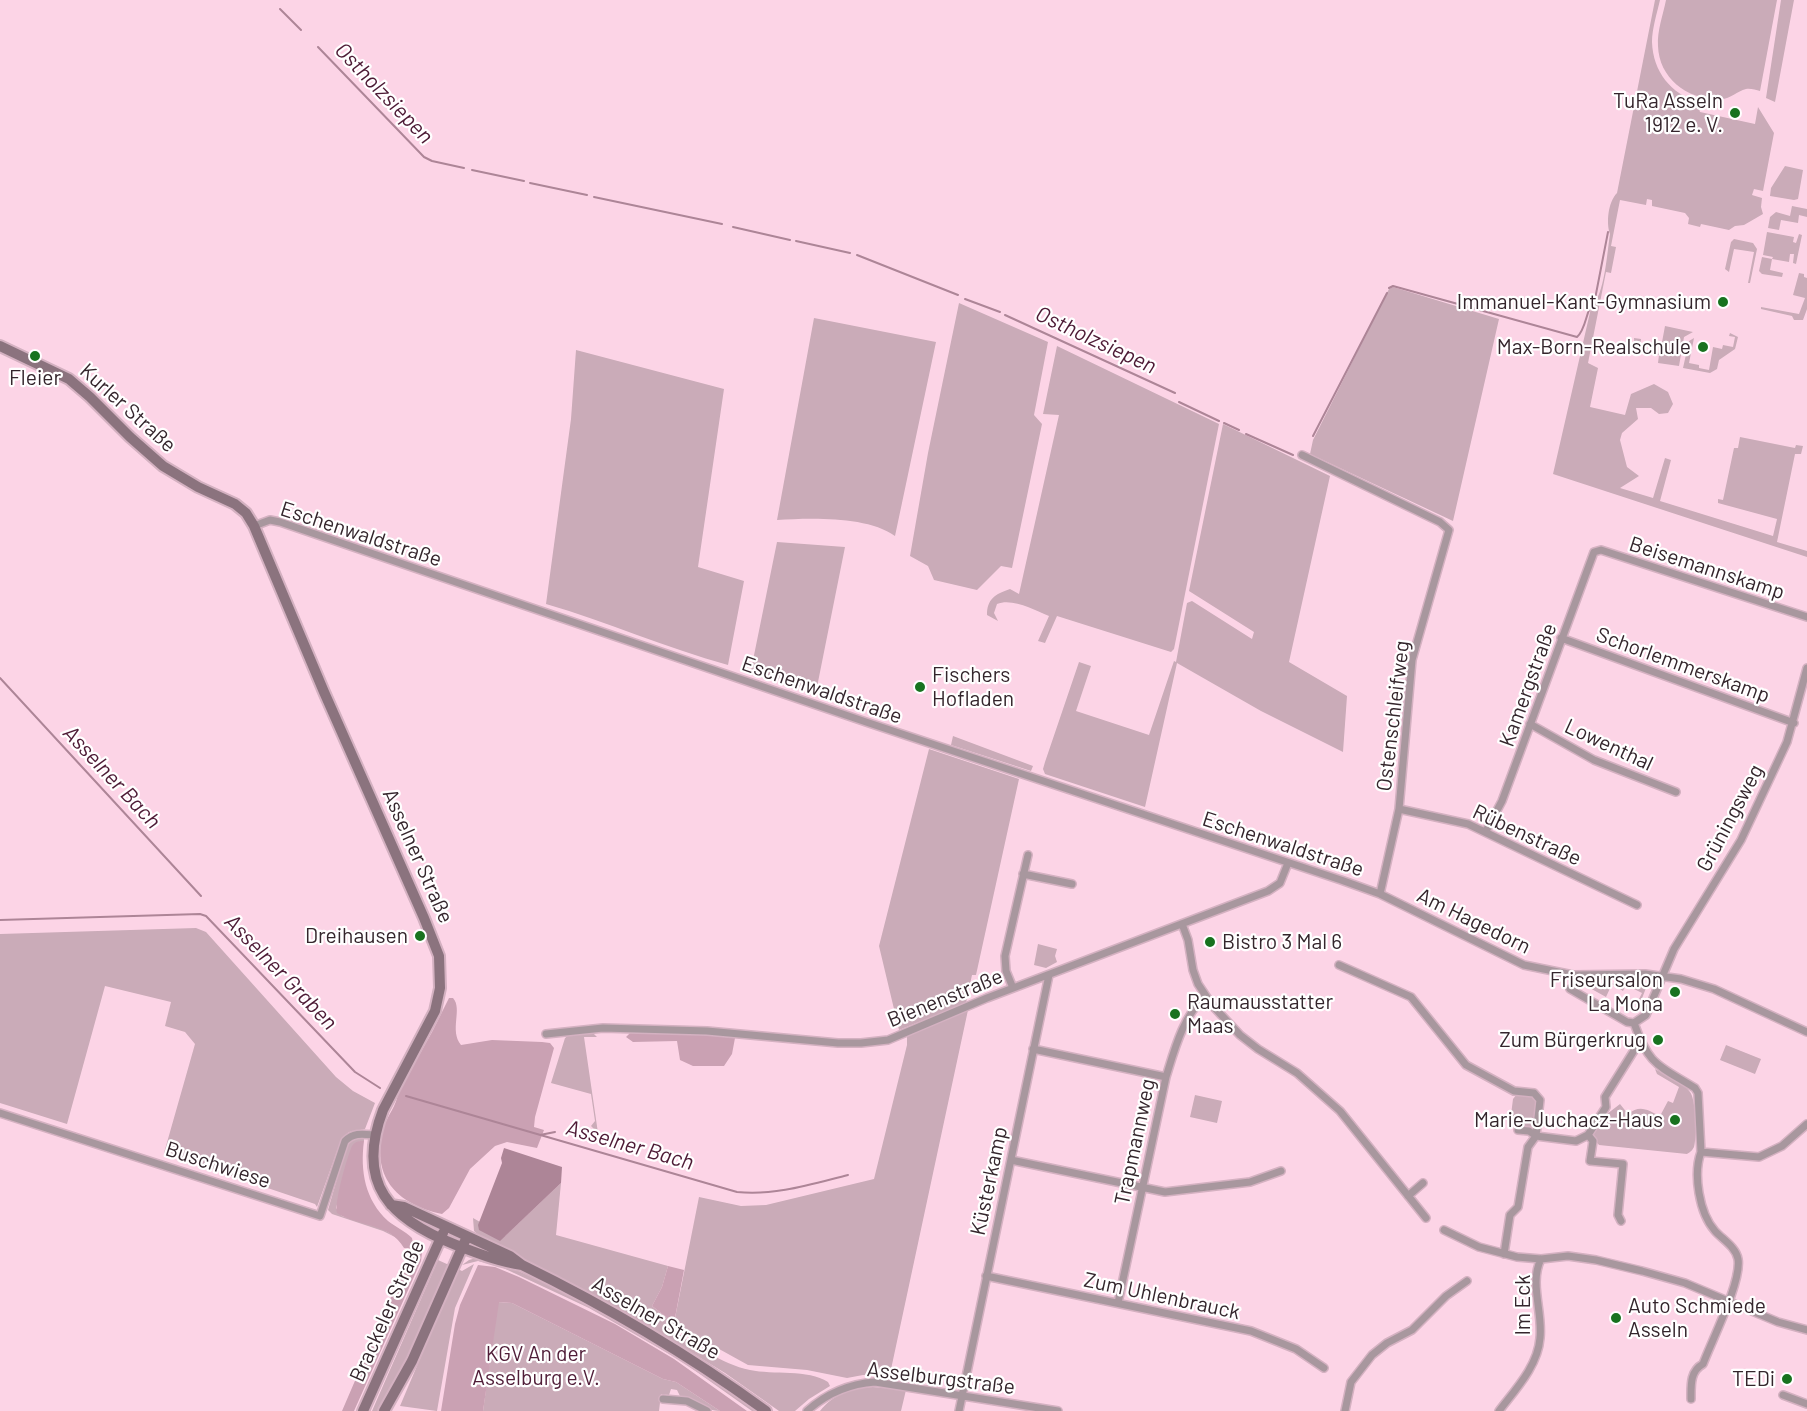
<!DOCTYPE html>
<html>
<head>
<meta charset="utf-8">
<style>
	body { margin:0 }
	canvas { display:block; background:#fcd4e6 }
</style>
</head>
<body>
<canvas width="1807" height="1411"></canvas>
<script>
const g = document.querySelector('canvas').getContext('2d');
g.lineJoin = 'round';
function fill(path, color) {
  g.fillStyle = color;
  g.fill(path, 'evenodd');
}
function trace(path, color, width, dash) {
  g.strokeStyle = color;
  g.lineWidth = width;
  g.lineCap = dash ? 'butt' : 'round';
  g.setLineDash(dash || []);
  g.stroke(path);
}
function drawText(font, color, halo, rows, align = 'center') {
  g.font = font + ' Barlow,sans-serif';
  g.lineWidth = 4.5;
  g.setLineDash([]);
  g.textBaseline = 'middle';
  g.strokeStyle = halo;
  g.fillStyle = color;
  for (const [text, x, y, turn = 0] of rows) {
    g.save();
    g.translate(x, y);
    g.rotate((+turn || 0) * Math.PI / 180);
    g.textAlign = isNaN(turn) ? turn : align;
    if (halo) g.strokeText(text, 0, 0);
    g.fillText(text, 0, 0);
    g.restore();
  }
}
fill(new Path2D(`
	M1655 0H1660C1657 13 1652 29 1652 42 1653 72 1671 93 1697 102L1700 112 1755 124 1758 107 1774 133 1763 191 1754 189 1752 195 1762 198 1761 207 1763 214 1744 225 1735 226 1729 230 1701 224 1700 227 1688 224 1689 218 1685 213 1652 206V200L1647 199 1646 205 1620 200 1611 246 1616 247 1611 273 1606 272 1588 363 1598 368 1590 407 1625 415 1631 394 1654 384 1668 392 1673 404 1668 413 1659 414 1651 408H1636L1638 419 1622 433 1620 440 1627 467 1639 476 1620 488 1653 498 1665 458 1671 460 1660 501 1773 536 1777 519 1718 503V499L1723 500 1734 448H1738L1740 437 1795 448 1796 445 1803 446 1801 454H1795L1777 542 1807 551V557L1553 474 1591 308C1605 294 1607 253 1610 234 1606 223 1608 202 1617 193Z
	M1666 0H1777L1760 91C1756 90 1750 88 1746 89 1737 91 1731 99 1721 99 1689 101 1659 79 1658 46 1657 31 1663 15 1666 0Z
	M1781 0H1794L1775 102 1766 98Z
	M1785 166 1803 170 1798 199 1794 200 1770 196 1771 188Z
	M1792 206 1807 209V217L1799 215 1798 223 1781 220 1779 230 1768 228 1770 217 1776 212 1790 216Z
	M1767 232 1794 237 1793 242 1796 243 1799 234 1802 235 1796 264 1793 263 1794 254H1790L1789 262 1772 259 1770 270 1783 273 1782 277 1762 274 1759 271 1762 257 1772 259 1773 257 1763 255Z
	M1734 239 1753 243 1757 249 1750 283H1748L1754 252 1734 249 1729 272 1725 269 1731 242Z
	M1799 273 1804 274V277L1807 278V309L1803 320H1794L1792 316 1761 309V307L1799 314 1805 298 1793 295Z
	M1393 287 1499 319 1453 521 1310 454 1313 440 1389 289Z
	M959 303 1048 342 1034 415 1042 424 1012 568 1001 566 977 590 934 580 928 566 910 556 928 453Z
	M814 318 936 342 895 536C867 516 811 518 777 520Z
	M1665 326 1693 332 1684 337 1679 366 1658 363 1659 355 1635 351 1634 338 1641 339 1640 349 1660 353Z
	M1730 333 1738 337 1735 349 1719 360 1717 369 1710 373 1683 368 1689 341 1694 338 1689 363 1699 365V368L1709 370 1713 347 1722 349 1723 345 1733 347 1735 337 1729 336Z
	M1057 346 1219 424 1174 649 1171 652 1057 616 1045 643 1038 641 1049 616C1034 610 1013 598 997 604L994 613 998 621 987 615C987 599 995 594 1010 589L1019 594 1059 415 1043 414Z
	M576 350 724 389 698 567 744 581 728 665C666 648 608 622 546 604L571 419Z
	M1223 424 1330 476 1289 662 1347 696 1343 752 1261 711 1177 663 1145 807 1045 774 1043 769 1045 762 1079 662 1091 666 1076 711 1149 735 1174 661 1176 662 1187 603 1192 601 1252 639 1254 632 1189 591Z
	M777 542 845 547 816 692 751 670Z
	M953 736 1033 766 1031 771 951 745Z
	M929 749 1019 779 976 975H972L966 1003 899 1030 879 946Z
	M196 928 206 932 336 1077 353 1091 375 1103 365 1129 349 1132 341 1140 317 1207 315 1204 164 1153 195 1044 185 1032 165 1026 171 1002 105 986 67 1124 0 1103V934Z
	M1038 944 1057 949 1055 956 1057 962 1046 968 1034 965Z
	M1640 982 1646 988 1641 1001 1639 999 1642 993 1626 985 1623 991 1612 984 1606 997 1588 987 1589 985H1595L1596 987 1606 986V984Z
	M968 1010 890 1374 863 1375 847 1378 807 1370 748 1365 674 1324 671 1329C696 1345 721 1364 750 1370 773 1375 808 1369 828 1382L830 1386 809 1399 795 1411H779L725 1373 661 1334 538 1266 484 1240 474 1231 473 1218 505 1236 561 1183 556 1235 668 1266 662 1287 652 1306 674 1323 699 1197 741 1206 766 1205 874 1179 907 1045V1036Z
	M592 1032 597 1037H584L598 1133 591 1126 595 1121 591 1094 551 1083 565 1038 569 1035Z
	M1726 1045 1761 1059 1755 1074 1720 1060Z
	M1655 1069C1666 1076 1683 1081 1690 1092 1696 1099 1697 1138 1694 1147 1692 1151 1690 1152 1687 1154L1599 1145 1592 1136 1607 1114 1620 1104 1628 1114C1640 1104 1648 1110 1660 1116L1668 1101 1673 1103 1679 1087 1657 1074Z
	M1517 1094 1532 1095 1537 1100 1535 1123 1529 1129 1512 1127 1510 1123 1513 1099Z
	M1195 1095 1222 1101 1217 1123 1190 1117Z
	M357 1137 364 1139V1141H360L353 1146 336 1208 342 1216 383 1229 399 1239 383 1231 332 1214 328 1210 347 1144Z
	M476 1258C501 1261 525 1274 549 1285 622 1320 690 1363 757 1411H752L680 1360 589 1308 499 1266 478 1261 462 1265 469 1260Z
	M438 1260 449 1265 408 1356 378 1411H372Z
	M474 1264 455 1308 437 1411 400 1406 458 1269 462 1271Z
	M498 1302 512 1303 663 1379 676 1382 720 1411C707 1411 691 1402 680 1396L677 1390 671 1389 669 1395 661 1394 659 1411H483Z
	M873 1387 906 1390 901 1411H820C833 1394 853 1388 873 1387Z`), '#caabb8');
fill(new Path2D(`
	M449 998H453C463 1009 449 1030 461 1045L492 1040 542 1042 550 1043 554 1048 535 1117 534 1127 544 1130 537 1148 507 1142 495 1146 470 1169 449 1208 442 1214C396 1204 370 1176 384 1127 387 1116 397 1105 398 1093L432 1032Z
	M631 1032 682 1033 735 1038 732 1054 724 1066H693L680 1060 677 1041 633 1042 626 1037Z
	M360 1141H364C360 1171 365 1200 388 1221 396 1227 405 1231 412 1238L414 1249 404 1248C390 1223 359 1227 337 1213 334 1203 347 1157 352 1146 355 1142 356 1142 360 1141Z
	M410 1252 422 1253 421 1261 354 1411H342L394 1290 409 1263Z
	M478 1265 495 1267 519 1277 615 1324 674 1359 747 1411H720L676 1382 663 1379 512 1303 499 1302 483 1411H441L455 1324 460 1305Z
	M668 1266 684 1270 674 1323 652 1306 662 1287Z`), '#caa1b3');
fill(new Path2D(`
	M504 1148 562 1167 561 1183 500 1241 479 1230 478 1225 502 1163 501 1158Z`), '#ad8597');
trace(new Path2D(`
	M280 9 301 30
	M318 47 424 157 432 161 464 168
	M472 170 524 181
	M530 183 587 195
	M594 197 722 224
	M733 227 790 240
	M796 241 850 253
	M857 255 958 295
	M1389 288 1393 286 1577 337C1587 328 1585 311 1595 299L1608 232
	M965 299 1000 312
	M1005 315 1175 393
	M1179 402 1219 421
	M1224 423 1239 430
	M1246 434 1293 455
	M1313 436 1387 293
	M0 678 201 896
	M0 920 200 914 206 916 355 1072 380 1088
	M406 1096 737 1192C775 1196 812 1184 848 1175
	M540 1135 555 1132`), '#ad8597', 2);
const minor = new Path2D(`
	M1302 455 1440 522 1449 530 1412 660 1399 809 1380 894
	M254 526 270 520 280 522 869 723 1341 880 1380 894 1524 965 1573 975 1645 974 1681 979 1714 989 1807 1032
	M1561 638 1794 723
	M1530 724 1594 760 1676 792
	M1399 809 1468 824 1637 905
	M1486 831 1502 801 1594 552 1601 550 1807 617
	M1023 874 1072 884
	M1182 924 1188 940 1193 970 1198 984 1212 1005 1240 1035 1258 1049 1297 1073 1340 1111 1426 1218
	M1339 965 1411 997 1466 1065 1514 1091 1534 1093 1540 1100 1536 1136 1528 1147 1518 1207 1510 1215 1504 1254
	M1013 988 1006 971 1005 956 1028 855
	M1570 989 1627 1022 1634 1023 1646 1015 1674 949 1741 840 1787 742 1807 668
	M1634 1023C1649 1066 1658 1065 1695 1088L1698 1093 1701 1152C1693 1174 1699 1213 1715 1231 1722 1239 1736 1247 1738 1259 1742 1281 1712 1340 1703 1364 1690 1371 1691 1385 1691 1399
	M546 1034 603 1028 707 1031 838 1043H861L888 1040 987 998 1268 891 1280 883 1288 863
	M1033 1049 1166 1077
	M0 1113 320 1216 345 1141C354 1132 363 1134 375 1135
	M1518 1130 1529 1131 1536 1136 1576 1141 1588 1135 1606 1107 1605 1097 1640 1041
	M1588 1135 1593 1141 1590 1161 1623 1164 1618 1215 1621 1221
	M1701 1152 1759 1157 1782 1146 1807 1124
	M1011 1160 1165 1192 1250 1182 1281 1171
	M1408 1196 1423 1183
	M1444 1230 1479 1247 1517 1257 1541 1259 1568 1256 1596 1260 1642 1271 1685 1283 1778 1322 1807 1330
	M986 1276 1251 1331 1296 1349 1324 1368
	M1118 1303 1166 1077C1175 1048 1183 1017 1205 996
	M1783 1395 1807 1404
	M663 1399 687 1401 707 1411
	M807 1411C827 1393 848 1384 875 1382L1058 1411
	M959 1411 1049 975
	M1345 1411 1351 1382 1372 1355 1387 1343 1412 1330 1446 1296 1467 1281
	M1499 1411C1515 1390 1538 1366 1540 1338 1543 1312 1529 1283 1541 1259`);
const secondary = new Path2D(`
	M0 346 69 379 90 397 130 437 163 466 198 487 235 504 246 513 254 526 324 692 424 918 439 956 440 988 435 1011 383 1110C355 1184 390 1219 456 1245 477 1253 499 1262 522 1265
	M391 1205 404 1207 510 1256 522 1265C608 1307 689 1355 766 1411
	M363 1411 443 1233
	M384 1411 412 1361 465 1241`);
trace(minor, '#d4b1c1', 10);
trace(secondary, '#d4b1c1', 14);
trace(minor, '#a8979e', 7);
trace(secondary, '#8b737e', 10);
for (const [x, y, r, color] of [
	[1735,113,6,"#18721f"],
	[1723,302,6,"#18721f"],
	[1703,347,6,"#18721f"],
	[35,356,6,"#18721f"],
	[920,687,6,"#18721f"],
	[420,936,6,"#18721f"],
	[1210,942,6,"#18721f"],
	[1675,992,6,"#18721f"],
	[1175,1014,6,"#18721f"],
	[1658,1040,6,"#18721f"],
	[1675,1120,6,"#18721f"],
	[1616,1318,6,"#18721f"],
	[1787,1379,6,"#18721f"]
]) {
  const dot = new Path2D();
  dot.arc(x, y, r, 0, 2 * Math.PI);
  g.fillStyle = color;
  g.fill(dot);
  trace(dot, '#fff', 2);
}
drawText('21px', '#34252c', '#fff', [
	["TuRa Asseln",1723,101],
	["1912 e. V.",1723,125],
	["Immanuel-Kant-Gymnasium",1711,302],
	["Max-Born-Realschule",1691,347],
	["Fleier",35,378,"center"],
	["Fischers",932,675,"left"],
	["Hofladen",932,699,"left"],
	["Dreihausen",408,936],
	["Bistro 3 Mal 6",1222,942,"left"],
	["Friseursalon",1663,980],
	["La Mona",1663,1004],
	["Raumausstatter",1187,1002,"left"],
	["Maas",1187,1026,"left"],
	["Zum Bürgerkrug",1646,1040],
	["Marie-Juchacz-Haus",1663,1120],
	["Auto Schmiede",1628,1306,"left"],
	["Asseln",1628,1330,"left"],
	["TEDi",1775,1379]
], 'right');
drawText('21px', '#34252c', '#fff', [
	["Kurler Straße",128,408,42],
	["Eschenwaldstraße",361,534,18],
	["Beisemannskamp",1707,568,18],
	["Schorlemmerskamp",1683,665,20],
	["Kamergstraße",1528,685,-70],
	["Eschenwaldstraße",822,690,19],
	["Ostenschleifweg",1393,716,-83],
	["Lowenthal",1609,745,25],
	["Grüningsweg",1730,818,-62],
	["Rübenstraße",1527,835,25],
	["Eschenwaldstraße",1283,844,18],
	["Asselner Straße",418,856,66],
	["Am Hagedorn",1474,921,26],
	["Bienenstraße",945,998,-22],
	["Trapmannweg",1135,1142,-78],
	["Buschwiese",218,1165,18],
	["Küsterkamp",989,1181,-78],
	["Zum Uhlenbrauck",1162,1296,12],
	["Im Eck",1523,1305,-90],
	["Brackeler Straße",387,1311,-66],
	["Asselner Straße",656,1318,30],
	["Asselburgstraße",941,1378,7]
]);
drawText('21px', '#501d38', '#fff', [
	["KGV An der",536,1354],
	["Asselburg e.V.",536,1378]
]);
drawText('italic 22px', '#4d1a35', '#fff', [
	["Ostholzsiepen",384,93,46],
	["Ostholzsiepen",1096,340,25],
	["Asselner Bach",112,777,47],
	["Asselner Graben",281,972,46],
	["Asselner Bach",630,1145,16]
]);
</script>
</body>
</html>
